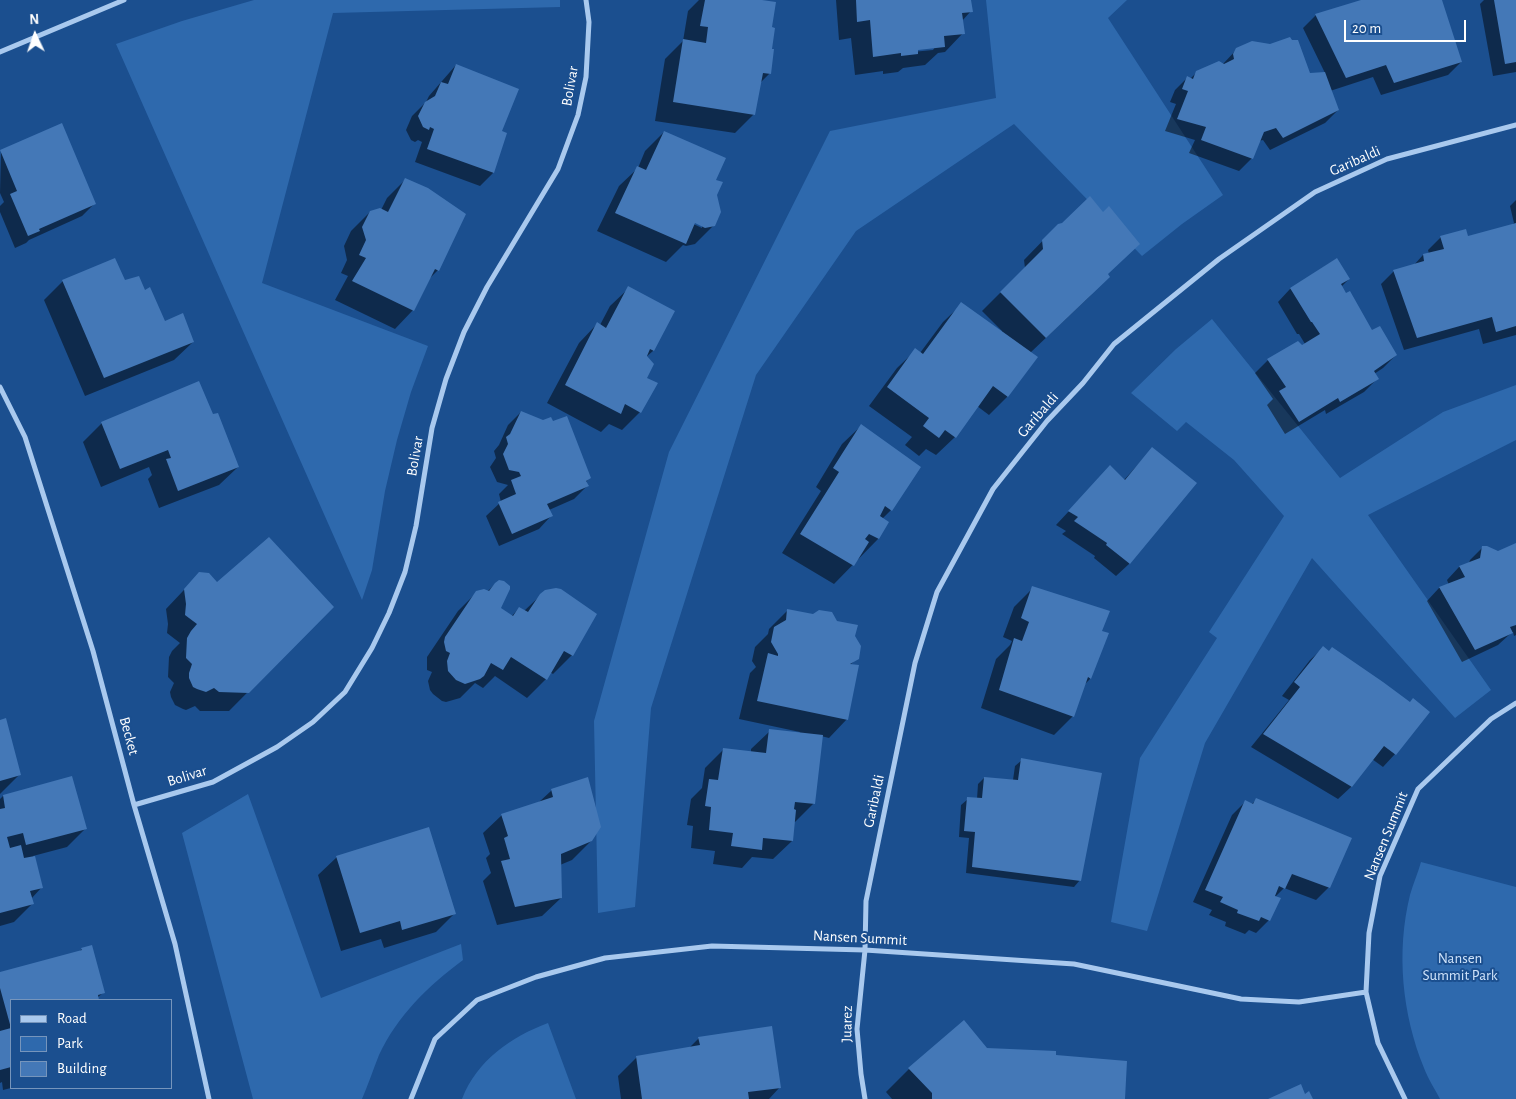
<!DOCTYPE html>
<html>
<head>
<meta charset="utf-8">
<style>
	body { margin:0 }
	#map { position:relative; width:1516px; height:1099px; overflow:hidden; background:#1b4f8f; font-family:"Alegreya Sans",sans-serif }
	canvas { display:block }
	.legend { position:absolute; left:10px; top:999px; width:162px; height:90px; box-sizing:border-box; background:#1b4f8f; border:1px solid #7695bc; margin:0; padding:6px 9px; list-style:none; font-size:15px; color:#fff }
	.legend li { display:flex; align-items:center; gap:10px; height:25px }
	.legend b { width:25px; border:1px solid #7695bc }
	.north { position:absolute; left:10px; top:10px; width:50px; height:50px; -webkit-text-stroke:4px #1b4f8f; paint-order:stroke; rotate:357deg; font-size:14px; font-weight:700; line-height:20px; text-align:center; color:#fff }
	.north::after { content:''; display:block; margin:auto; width:18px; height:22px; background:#fff; clip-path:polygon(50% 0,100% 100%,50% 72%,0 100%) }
	.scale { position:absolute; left:1344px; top:20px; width:122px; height:22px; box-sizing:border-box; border:2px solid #fff; border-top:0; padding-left:6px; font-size:15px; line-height:18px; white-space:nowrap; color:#fff; -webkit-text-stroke:4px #1b4f8f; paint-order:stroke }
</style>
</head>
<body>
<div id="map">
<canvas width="1516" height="1099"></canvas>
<ul class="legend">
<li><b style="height:6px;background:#a9c9ee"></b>Road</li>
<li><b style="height:14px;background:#2e69ad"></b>Park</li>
<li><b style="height:14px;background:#4478b7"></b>Building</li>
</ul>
<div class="north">N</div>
<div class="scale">20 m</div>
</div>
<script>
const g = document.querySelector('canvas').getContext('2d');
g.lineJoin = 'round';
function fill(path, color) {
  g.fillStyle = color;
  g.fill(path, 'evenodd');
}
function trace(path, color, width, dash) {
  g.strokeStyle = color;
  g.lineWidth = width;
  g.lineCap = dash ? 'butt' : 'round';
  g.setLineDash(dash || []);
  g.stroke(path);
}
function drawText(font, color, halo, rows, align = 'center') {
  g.font = font + ' "Alegreya Sans",sans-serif';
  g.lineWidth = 4;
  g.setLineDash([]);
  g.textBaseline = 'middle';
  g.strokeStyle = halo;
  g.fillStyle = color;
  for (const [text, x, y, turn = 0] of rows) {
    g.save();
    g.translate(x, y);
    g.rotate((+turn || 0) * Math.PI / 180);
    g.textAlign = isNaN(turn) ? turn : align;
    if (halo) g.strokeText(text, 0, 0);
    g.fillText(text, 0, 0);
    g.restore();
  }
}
fill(new Path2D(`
	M254 0H560V7L333 13 262 283 428 346 411 392 397 440 385 491 372 570 362 600 116 44 182 21Z
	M986 0H1127L1108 18 1223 195 1182 224 1142 256 1014 124 856 231 756 375 651 708 635 907 598 913 594 721 669 452 830 131 996 98Z
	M1212 319 1340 478 1443 412 1516 385V440L1368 515 1491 690 1455 718 1312 558 1205 743 1147 931 1111 922 1140 758 1217 638 1209 632 1284 516 1234 460 1186 422 1177 431 1131 393 1176 349Z
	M248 794 321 998 461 944 463 960C428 986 398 1015 379 1055 373 1070 368 1085 362 1099H253L182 833Z
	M1421 862 1516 887V1099H1440C1435 1089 1428 1079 1424 1068 1402 1014 1396 952 1410 895 1413 884 1418 873 1421 862Z
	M548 1023 576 1099H462C477 1060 511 1037 548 1023Z`), '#2e69ad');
fill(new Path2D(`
	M699 0H754L770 28V73L760 83 754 114 735 133 655 121 665 59 683 41 688 11Z
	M836 0H970L971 11 962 21 963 33 945 52 938 53 925 65 903 68 898 72 883 74V71L855 75 851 38 839 40ZM935 47 933 50 912 52 911 49Z
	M1367 0H1441L1461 62 1448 75 1381 95 1373 77 1330 91 1338 110 1325 123 1270 150 1263 140 1259 141 1252 158 1239 171 1189 153 1195 140 1165 131 1176 104 1170 102 1175 90 1188 77 1190 79 1197 72 1223 64 1237 49 1310 74 1325 73 1303 28 1316 15Z
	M1484 0H1516V72L1493 76 1480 4Z
	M456 65 500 132 506 133 493 173 480 186 415 162 422 142 418 140 415 142 411 140 406 130 412 116 426 102 429 96Z
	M664 132 716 195 714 225 695 244 686 246 683 245 666 262 597 231 619 186 638 168 645 151ZM690 220 702 225V228L689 222Z
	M1 151 95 203 82 216 29 240 26 243 15 248 0 212V206L4 202 0 193Z
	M405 180 438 270 428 280 413 310 395 329 335 300 348 276 341 273 347 260 344 246 351 231 370 212 381 210 387 198Z
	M1516 200V335L1483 344 1479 329 1404 350 1381 284 1394 271 1413 266 1423 255 1429 254 1428 250 1441 237H1467L1512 225 1514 223 1510 206Z
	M1058 225 1107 274 1090 296 1030 353 1036 357 1007 397 989 415 977 406 955 437 936 455 926 449 919 456 905 445 912 437 869 406 897 368 916 350 920 353 943 322 962 304 1001 332 1002 331 982 311 1025 268 1024 260Z
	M1336 259 1349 279 1341 287 1371 332 1396 355 1383 368 1374 374 1377 379 1364 392 1326 414 1325 410 1285 434 1267 405 1273 399 1255 373 1268 360 1305 344 1299 334H1297L1278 302 1290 289Z
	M114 260 124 282 144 291 164 323 193 342 174 360 85 396 44 300 63 281Z
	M629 288 673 311 653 351 646 357 645 378 640 412 622 430 609 424 601 432 547 403 579 343 597 324 600 325 610 306Z
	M521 412 589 478 586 482 587 486 574 499 549 510 551 516 539 529 499 546 486 516 501 502 499 494 508 485 497 482 490 467 496 458 494 451 499 445 508 425Z
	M213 415 238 467 219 485 159 508 148 479 152 475 149 467 101 487 83 442 102 423Z
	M861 426 891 510 882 519 888 522 878 539 834 584 782 553 821 491 816 487 842 444Z
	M1152 449 1195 484 1129 564 1116 576 1094 558 1095 556 1062 534 1066 531 1056 525 1098 480H1124Z
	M1516 545V635L1514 636 1513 632 1510 634 1498 645 1462 662 1427 601 1439 588 1449 585 1447 580 1459 567 1469 563 1470 560 1483 547 1498 552Z
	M199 574 217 583 332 607 229 711H200L195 706 186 710 183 709 175 705 171 697 170 692 174 683 168 677 169 657 172 651 180 643 167 633 168 624 166 609Z
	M495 584 500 609 511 617 519 608 524 611 541 595 572 655 553 674 550 672 546 679 527 698 495 676 483 688 475 683 460 698 446 702 442 701 433 694 430 690 428 681 432 672 427 670V657L458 611 477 592H487Z
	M1033 588 1101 632 1107 634 1090 679 1084 685 1073 716 1054 735 981 708 996 659 1010 645 1012 641 1003 637 1014 607Z
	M788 610 836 622 854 636 857 658 850 665 847 719 829 738 821 736 814 803 795 822H794L792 841 773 859 752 857 742 868 713 864 715 851 691 848 693 826 687 825 691 799 702 788 705 768 723 750 751 752V749L770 731 799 734 800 732 739 719 750 673 756 667 752 661 755 647 768 634 769 629Z
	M1323 648 1328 652 1395 754 1383 767 1372 759 1351 787 1338 799 1251 747 1289 700 1282 696 1310 660Z
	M0 721 19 775 0 794Z
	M1022 760 1080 880 1074 887 966 873 969 838 959 837 961 805 968 799H977L978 784 984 778 1013 780 1015 766Z
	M552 790 591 841 572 860 560 865 561 898 542 916 497 925 483 881 491 873 486 858 490 854 483 833 502 815 538 803Z
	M3 796 85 829 67 847 33 856 42 887 31 899 32 904 14 922 0 926V799Z
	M1256 800 1329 887 1316 900 1284 888 1275 897 1269 920 1256 933 1249 930 1245 934 1225 926 1226 922 1209 915 1212 910 1193 902 1232 815 1245 802 1251 805Z
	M337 857 455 913 436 932 384 948 381 939 341 951 318 875Z
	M82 949 104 992 97 998 98 1000H11V1088L3 1090 2 1082 0 1083V973L78 953Z
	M699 1038 780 1087 769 1099H621L618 1076 637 1057 689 1048Z
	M1055 1056 1124 1099H892L886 1092 909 1069Z`), '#0007');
fill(new Path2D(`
	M705 0H762L776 2 772 27 775 28 772 49H774L771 74 763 73 755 115 673 102 683 39 706 43 708 27 700 26Z
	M856 0H971L973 12 962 13 965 34 944 36 945 47 918 50V54L901 56V53L873 57 870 20 857 22Z
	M1361 0H1442L1462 62 1394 83 1386 65 1346 78 1315 14Z
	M1494 0H1516V62L1505 64Z
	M1290 37 1292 40H1298L1310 73 1325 72 1339 110 1283 138 1276 128 1264 132 1253 159 1201 140 1206 127 1177 119 1188 91 1182 89 1187 76 1193 79 1196 71 1219 61 1224 64 1234 59 1233 54 1236 48 1252 41 1270 44Z
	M456 64 519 89 502 131 507 133 494 173 427 149 434 129 430 127 429 130 423 127 418 116 425 102 435 96 441 82 448 84Z
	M62 123 96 204 39 229 40 231 28 236 10 194 17 191 0 150Z
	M664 131 726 158 716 180 723 182 717 195 721 212 715 226 705 228 695 223 686 244 615 213 637 166 646 170Z
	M405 178 428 188 466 214 439 271 435 269 414 311 352 281 366 258 359 255 366 240 362 227 370 211 380 208 388 212Z
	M1090 196 1103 212 1109 206 1140 244 1108 274 1110 277 1046 338 1000 292 1043 249 1042 240 1058 224 1062 223Z
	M1516 223V326L1496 332 1492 317 1417 338 1393 270 1424 261 1423 254 1444 249 1440 236 1466 229 1468 236Z
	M115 258 125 280 139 276 145 290 150 287 165 321 183 313 194 342 104 378 62 280Z
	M1337 258 1350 279 1341 284 1346 293 1350 291 1372 330 1380 326 1397 355 1374 371 1379 379 1340 402 1338 398 1299 422 1279 391 1286 387 1267 359 1298 341 1302 345 1320 334 1312 322H1311L1290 288Z
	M628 286 675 311 654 351 650 349 647 356 654 364 647 378 658 383 641 413 625 404 621 414 565 385 597 322 606 328Z
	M961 302 1038 357 1008 397 993 386 956 438 945 430 939 438 923 426 929 418 887 387 915 348 923 354Z
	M199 381 213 414 218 413 239 467 178 491 166 459 171 458 168 450 120 469 101 422Z
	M521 411 543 420 551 417 553 421 567 416 591 478 586 481 589 486 547 504 553 516 512 534 498 502 516 494 511 480 521 476 519 472 509 470 503 454 508 444 506 437 510 434Z
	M861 424 921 467 892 511 885 506 880 516 889 522 879 539 869 534 865 539 869 542 854 566 800 534 839 472 833 468Z
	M1152 447 1197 483 1130 564 1106 545 1107 543 1074 521 1078 517 1068 511 1110 465 1125 480Z
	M269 537 334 607 249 693 219 692 214 688 206 692 197 689 193 687 189 678V673L192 664 186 658 187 638 191 631 197 624 185 615 186 604 184 589 199 572 209 573 217 582Z
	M1516 543V625L1510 627 1513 633 1475 650 1439 587 1465 577 1459 566 1480 558 1482 546H1487L1498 551Z
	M499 580 504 581 510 586V589L501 608 513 616 519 607 528 612 540 594 545 590 556 588 561 589 597 614 573 656 564 651 547 680 511 657 503 670 491 663 484 676 480 679 465 684 456 680 448 671 447 661 450 653 446 651 444 642 445 637 476 591 484 589 489 591 495 583Z
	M1032 586 1110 611 1102 631 1109 633 1091 679 1088 677 1074 717 999 690 1014 638 1022 641 1029 622 1021 618Z
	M787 609 813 614 819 610 832 612 837 621 858 625 855 636 861 646 859 659 850 664 859 665 848 720 757 701 768 653 778 656V654L771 642 774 627 786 620Z
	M1323 646 1329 651 1332 647 1383 682 1410 702 1413 698 1430 712 1396 755 1384 746 1352 787 1263 734 1300 687 1294 682Z
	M6 718 21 775 0 781V720Z
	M769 729 823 735 815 804 795 802 794 809 796 810 793 841 763 838 762 850 731 846 733 833 709 830 711 807 705 806 709 779 718 780 723 748 766 753Z
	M1021 758 1102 773 1081 881 972 867 975 832 964 831 967 797 982 798 984 777 1018 780Z
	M72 776 87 829 26 845 23 833 7 837 10 848 21 845 24 858 35 856 43 888 30 891 34 904 0 913V809L5 808 3 795Z
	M588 777 601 827 592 841 561 854 562 898 515 907 501 861 510 859 504 838 508 836 501 814 553 797 551 789Z
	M1256 798 1352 838 1330 888 1292 874 1285 889 1279 886 1275 896 1281 898 1270 921 1261 917 1259 921 1237 913 1238 910 1220 902 1223 897 1205 890 1245 800 1253 804Z
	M429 827 456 914 402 930 400 921 360 933 336 856Z
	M92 945 105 993 98 995 99 1000H11V1067L0 1070V1031L11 1028 0 988V972L82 950 81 948Z
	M964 1020 987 1048 1056 1051V1055L1127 1061 1125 1099H932V1093L908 1068Z
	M772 1026 781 1088 748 1092 749 1099H642L636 1056 700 1045 698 1037Z
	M1301 1084 1305 1094 1309 1091 1313 1099H1268Z`), '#4478b7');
trace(new Path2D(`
	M0 52 124 0
	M0 387 25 437 93 651 134 805 175 944 209 1099
	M134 805 213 782 277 747 313 722 345 692 372 648 389 613 405 572 416 526 432 428 446 379 464 332 487 287 558 169 578 115 586 77 589 22 586 0
	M411 1099 435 1039 477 1000 536 977 605 958 712 946 865 950 1074 964 1241 999 1299 1002 1366 992
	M865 1099 861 1074 857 1029 865 950 866 901 915 663 937 592 993 489 1047 421 1083 383 1114 344 1219 259 1315 192 1387 159 1516 125
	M1405 1099 1378 1043 1366 992 1369 933 1380 876 1418 789 1491 719 1516 703`), '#a9c9ee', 5);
drawText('15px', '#fff', '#1b4f8f', [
	["Bolivar",570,86,-80],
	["Garibaldi",1355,161,-24],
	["Garibaldi",1038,415,-49],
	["Bolivar",415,456,-80],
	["Becket",129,736,75],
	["Bolivar",187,776,-17],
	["Garibaldi",874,801,-78],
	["Nansen Summit",1386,836,-68],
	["Nansen Summit",860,938,3],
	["Juarez",847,1024,-89]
]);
drawText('15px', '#cfe3fa', '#1b4f8f', [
	["Nansen",1460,958],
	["Summit Park",1460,975]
]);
</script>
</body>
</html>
